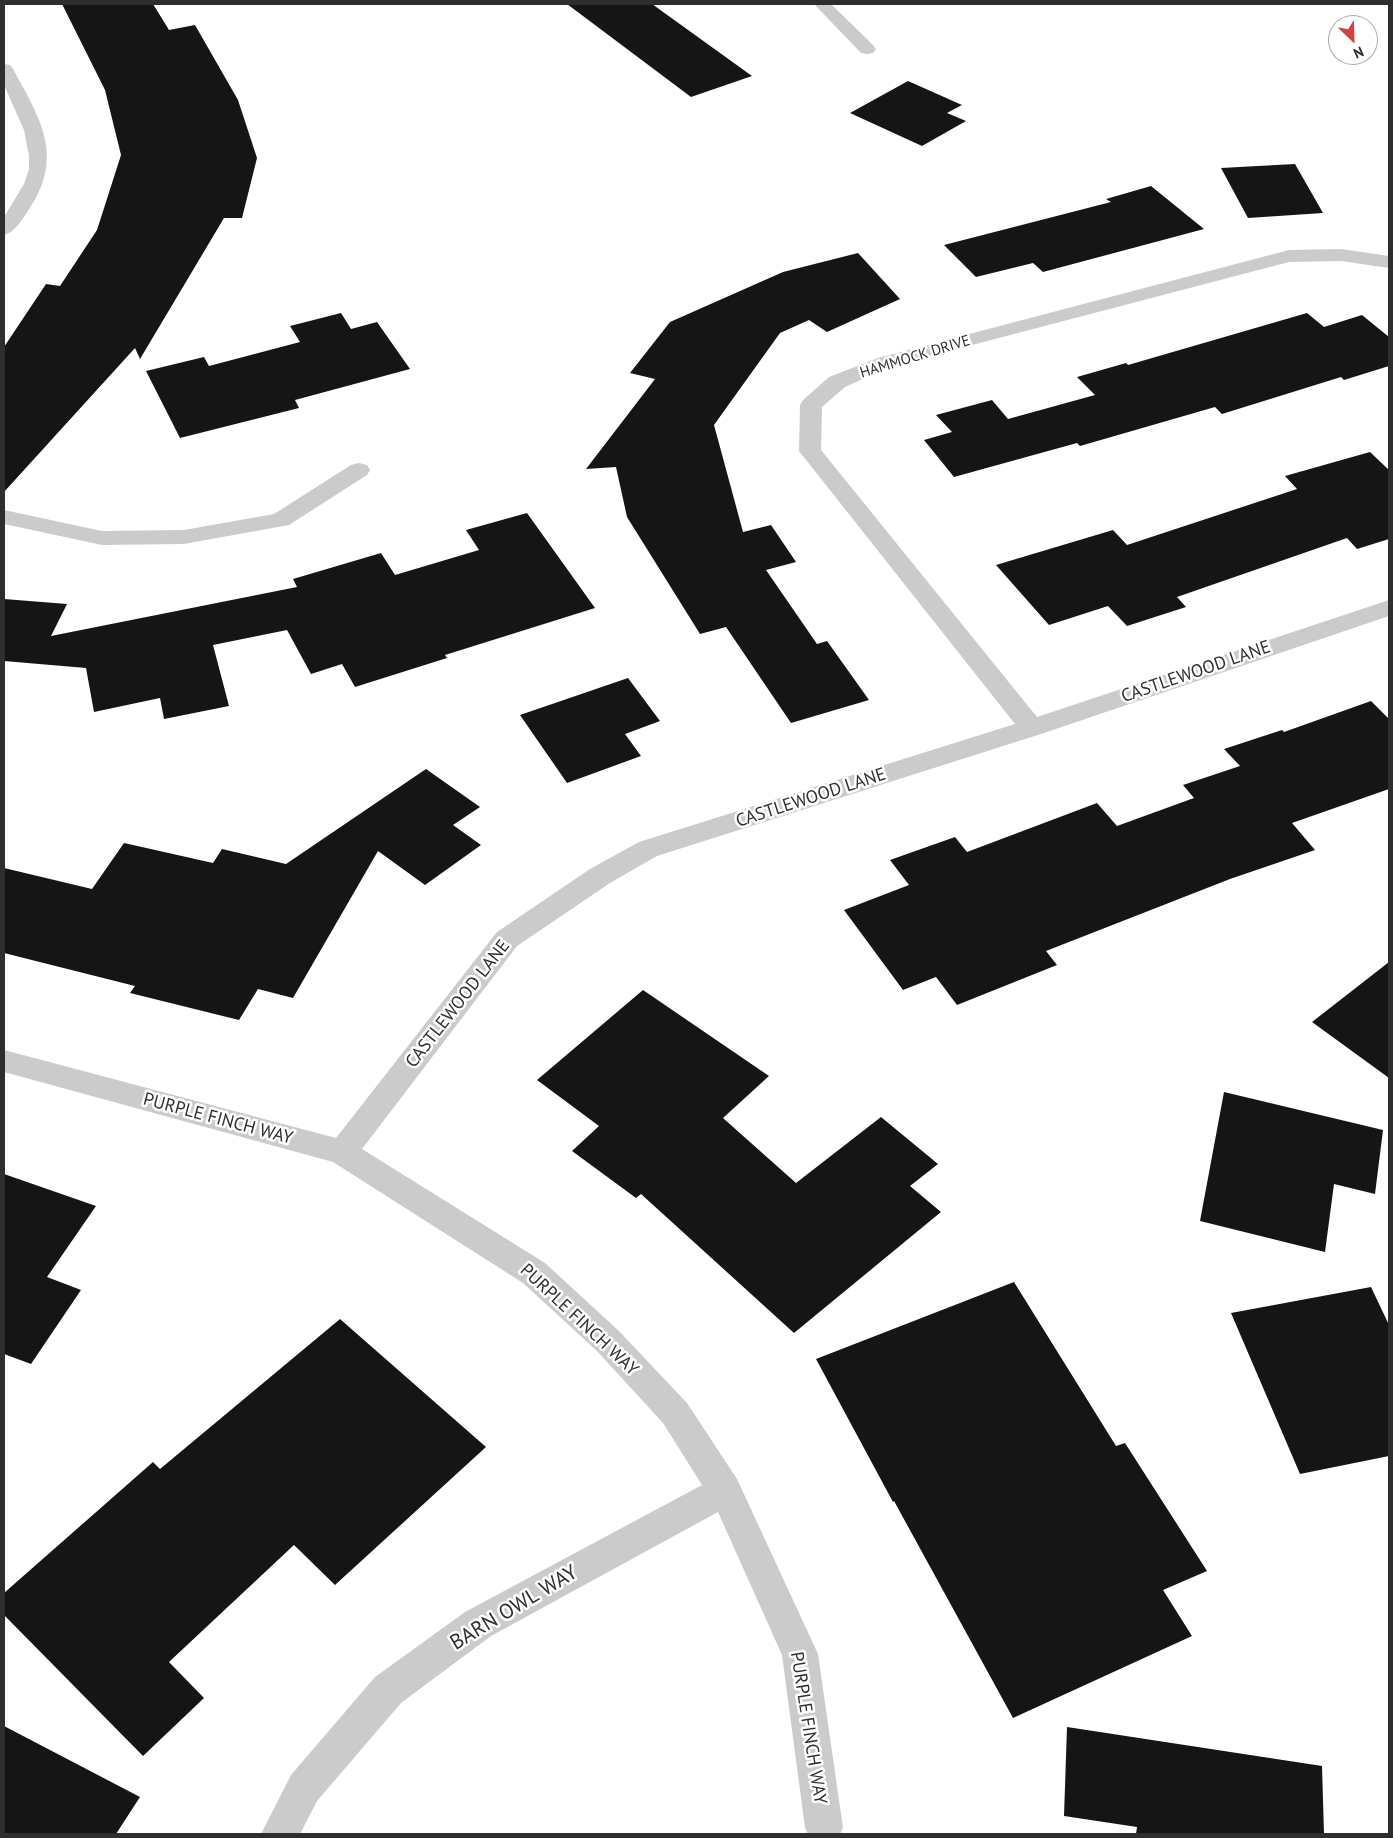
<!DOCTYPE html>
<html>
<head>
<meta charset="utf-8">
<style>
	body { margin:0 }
	#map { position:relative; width:1393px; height:1838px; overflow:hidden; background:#fff; font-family:"PT Sans",sans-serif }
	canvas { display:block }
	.frame { position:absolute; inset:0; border:5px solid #2e2e2e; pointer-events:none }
	.north { position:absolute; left:1328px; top:15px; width:50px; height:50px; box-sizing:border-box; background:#fff; border:1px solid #ababab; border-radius:50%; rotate:156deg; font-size:14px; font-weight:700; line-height:20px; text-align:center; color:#2e2e2e }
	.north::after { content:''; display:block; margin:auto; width:18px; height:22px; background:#d6403f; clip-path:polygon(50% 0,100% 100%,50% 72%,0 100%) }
</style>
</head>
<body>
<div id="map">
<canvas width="1393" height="1838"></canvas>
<div class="frame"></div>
<div class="north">N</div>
</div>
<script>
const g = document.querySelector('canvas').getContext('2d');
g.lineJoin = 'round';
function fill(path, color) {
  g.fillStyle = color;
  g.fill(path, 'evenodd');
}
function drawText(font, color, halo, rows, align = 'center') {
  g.font = font + ' "PT Sans",sans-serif';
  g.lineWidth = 5;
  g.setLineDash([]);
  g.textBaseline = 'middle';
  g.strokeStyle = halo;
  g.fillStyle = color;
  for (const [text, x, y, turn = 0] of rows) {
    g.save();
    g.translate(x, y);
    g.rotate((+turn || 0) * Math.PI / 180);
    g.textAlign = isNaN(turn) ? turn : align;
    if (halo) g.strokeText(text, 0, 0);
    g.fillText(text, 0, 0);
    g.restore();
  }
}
fill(new Path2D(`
	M62 4H153L169 30 195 25 238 100 257 158 242 218H224L140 359 135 348 4 492V347L46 284 60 286 97 230 121 155 105 90Z
	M567 4H652L752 76 691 97Z
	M908 81 962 105 947 113 966 121 922 146 850 113Z
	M1295 164 1323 213 1248 218 1221 168Z
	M1151 186 1204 229 1043 272 1033 263 976 277 944 245 1111 202 1106 199Z
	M858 253 900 299 827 332 809 320 780 333 714 425 743 532 771 525 796 562 766 570 817 644 827 641 869 700 791 723 726 627 700 634 627 517 616 467 586 469 655 379 630 373 670 322 783 272Z
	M341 313 351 329 377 322 410 369 295 400 299 408 180 438 146 371 204 357 209 366 300 342 290 326Z
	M1307 313 1324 327 1362 315 1389 337V366L1344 380 1341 377 1222 414 1215 407 1080 446 1077 443 954 477 924 440 952 432 936 415 992 400 1008 419 1095 395 1077 377 1126 363 1128 365Z
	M1370 452 1389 470V539L1357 549 1347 538 1177 597 1186 607 1127 626 1108 606 1049 625 996 565 1113 530 1127 545 1297 489 1285 476Z
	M527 513 595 608 445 655 447 658 355 687 342 664 311 674 287 630 213 645 229 706 164 719 160 698 94 712 86 668 4 661V599L67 604 51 636 297 587 293 579 381 553 395 575 479 550 466 530Z
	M628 678 660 721 625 734 641 756 567 783 520 715Z
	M1371 701 1389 719V789L1292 823 1315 850 1230 879 1046 951 1057 965 957 1005 936 977 903 990 844 910 909 885 890 860 955 837 967 852 1097 803 1117 826 1194 798 1183 785 1240 766 1224 749 1282 730 1284 732Z
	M426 769 480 807 453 825 481 845 425 885 378 851 293 998 258 989 239 1020 130 993 135 986 4 953V868L92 889 124 843 213 863 222 849 286 864Z
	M1389 962V1078L1312 1022Z
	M643 990 769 1076 723 1118 796 1183 881 1117 938 1164 910 1186 941 1212 794 1333 641 1194 636 1198 572 1151 599 1126 537 1080Z
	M1224 1092 1383 1130 1375 1194 1334 1184 1325 1252 1200 1221Z
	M4 1174 96 1206 47 1277 81 1290 31 1364 4 1354Z
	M1014 1282 1116 1446 1125 1443 1207 1571 1163 1590 1192 1636 1013 1718 894 1501 893 1502 816 1359Z
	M1371 1287 1389 1325V1456L1300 1474 1231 1313Z
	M340 1319 486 1447 335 1585 294 1545 169 1662 204 1698 143 1756 4 1615V1593L153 1462 160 1469Z
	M4 1726 140 1797 116 1834H4Z
	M1067 1727 1322 1766 1324 1834H1136L1137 1827 1064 1816Z`), '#151515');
fill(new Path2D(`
	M814 4H831L873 45 876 49 873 53 867 54 861 53Z
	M4 64 10 65 13 69C41 120 65 157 28 211 21 221 15 232 4 235V217L24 184 29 169V156L24 130 4 85Z
	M1341 249 1389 256V268L1341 261 1289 262 892 366 845 387 822 407 821 450 1037 717 1389 600V616L1041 734 657 856 610 883 517 946 362 1149 545 1263 619 1331 687 1403 737 1479 818 1654 843 1828 840 1834H808L805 1828 782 1655 718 1512 491 1636 401 1703 317 1801 300 1834H261L291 1775 375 1677 465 1612 702 1485 663 1423 597 1351 523 1283 333 1162 4 1072V1050L336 1138 497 932 590 869 639 842 1015 724 799 451 800 405 803 400 829 377 878 358 1289 250Z
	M359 463 367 465 370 470 367 475 289 525 184 544 102 545 4 524V510L102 531 184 530 274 514 351 465Z`), '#cbcbcb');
drawText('15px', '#2e2e2e', '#fff', [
	["HAMMOCK DRIVE",915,357,-17]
]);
drawText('18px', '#2e2e2e', '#fff', [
	["CASTLEWOOD LANE",1196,672,-19],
	["CASTLEWOOD LANE",811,798,-18],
	["CASTLEWOOD LANE",458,1004,-52],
	["PURPLE FINCH WAY",218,1119,15],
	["PURPLE FINCH WAY",579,1320,43],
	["PURPLE FINCH WAY",808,1728,81]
]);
drawText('21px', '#2e2e2e', '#fff', [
	["BARN OWL WAY",514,1608,-31]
]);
</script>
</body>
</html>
